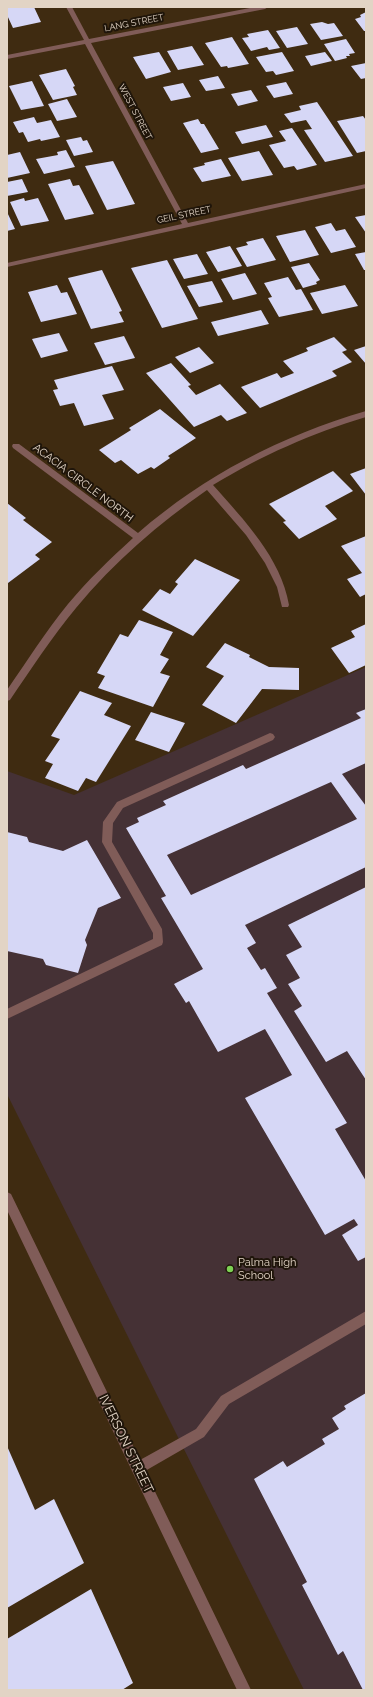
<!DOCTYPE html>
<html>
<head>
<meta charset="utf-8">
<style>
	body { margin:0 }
	#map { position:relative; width:373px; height:1697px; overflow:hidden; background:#3f2b11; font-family:Raleway,sans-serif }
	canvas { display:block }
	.frame { position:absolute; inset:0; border:8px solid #e2d4c5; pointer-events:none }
</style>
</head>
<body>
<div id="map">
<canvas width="373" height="1697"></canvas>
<div class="frame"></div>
</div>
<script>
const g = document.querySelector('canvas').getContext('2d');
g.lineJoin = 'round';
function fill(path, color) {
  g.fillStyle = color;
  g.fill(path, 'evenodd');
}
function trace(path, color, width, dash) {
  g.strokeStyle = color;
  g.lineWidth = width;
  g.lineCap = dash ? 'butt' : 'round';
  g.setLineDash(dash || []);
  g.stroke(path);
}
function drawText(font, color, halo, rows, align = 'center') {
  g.font = font + ' Raleway,sans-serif';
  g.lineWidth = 4;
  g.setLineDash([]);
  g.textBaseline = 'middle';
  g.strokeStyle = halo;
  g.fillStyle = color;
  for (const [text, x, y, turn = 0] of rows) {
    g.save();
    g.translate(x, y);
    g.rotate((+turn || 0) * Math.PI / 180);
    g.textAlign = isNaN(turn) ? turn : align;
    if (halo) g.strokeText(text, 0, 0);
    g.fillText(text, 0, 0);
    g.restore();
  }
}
fill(new Path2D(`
	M366 667V1690H304L7 1094V771L74 795Z`), '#453135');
fill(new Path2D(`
	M7 7H25L26 8 34 7 41 22 13 28 7 15Z
	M366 12V31H364L355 19 361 17 360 15Z
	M322 22 328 24 334 23 343 36 321 40 310 24Z
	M297 27 308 44 287 48 276 31Z
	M268 30 280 48 269 50 267 47 251 51 242 38 249 37 247 34Z
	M232 37 249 64 228 68 227 66 221 67 205 43Z
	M346 39 355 53 349 54 350 56H346L347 58 335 61 324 44Z
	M192 46 204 65 178 70 167 51Z
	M159 52 171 72 146 79 133 57Z
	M282 52 294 71 276 75 273 71 266 72 256 57Z
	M325 52 332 61 311 66 305 56Z
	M366 63V78L361 79 351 66Z
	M66 69 75 86 73 87 77 95 53 100 39 75Z
	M218 76 225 88 206 91 199 80Z
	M32 81 44 106 21 110 9 86Z
	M286 82 293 94 274 98 266 86Z
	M183 83 191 97 171 101 163 87Z
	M251 90 258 101 238 106 231 94Z
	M67 99 77 117 57 121 48 104Z
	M317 102 353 156 325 162 304 130 312 129 306 120 291 123 284 114 301 110 299 106Z
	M363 116 366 120V151L357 153 337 121Z
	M34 117 37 123 51 120 60 137 41 141 40 139 28 142 23 132 19 133 13 122Z
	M198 119 201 124H204L219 149 201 153 183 123Z
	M266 125 273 137 242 144 235 132Z
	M292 128 317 165 297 170 294 166 284 168 269 145 286 141 279 131Z
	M81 137 83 141 87 140 93 152 74 156 66 140Z
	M66 150 75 167 44 174 36 159 58 155 57 152Z
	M259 151 273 175 242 181 228 158Z
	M20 152 30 173 7 178V155Z
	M221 159 231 176 202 182 193 168 205 165 204 163Z
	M113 161 135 204 107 210 85 166Z
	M22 179 28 192 7 196V182Z
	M70 179 73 186 79 185 94 214 65 220 48 184Z
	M24 198 25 201 38 198 49 221 21 226 10 202Z
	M7 212 15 229 7 231Z
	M366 215V233L355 217Z
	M331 223 336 231 345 229 356 247 331 253 315 227Z
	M305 230 319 255 290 262 276 236Z
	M263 238 276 260 247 267 236 248 248 245 246 242Z
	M230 246 242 266 218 272 206 252Z
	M366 252V270H364L355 254Z
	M197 254 208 274 184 279 173 259Z
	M167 260 198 319 162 328 131 268Z
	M309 263 320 280 316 282 317 284 303 288 291 267Z
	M102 270 122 311 119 312 124 322 91 329 68 278Z
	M245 273 257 294 233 300 221 279Z
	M288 277 296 290 301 289 313 310 279 317 268 298 272 297 264 283Z
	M212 281 223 302 199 307 187 286Z
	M57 285 61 293 67 292 77 314 41 322 28 292Z
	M345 285 358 306 322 314 310 293Z
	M261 310 269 324 218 336 211 322Z
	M59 333 68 351 41 358 32 339Z
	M124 336 135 358 105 365 94 343Z
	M334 337 347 350 342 352 352 362 332 371 337 376 260 408 241 387 277 373 281 378 294 373 283 361 308 351 306 348Z
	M366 346V364L354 350Z
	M199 347 214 363 190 373 175 357Z
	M171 363 191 385 188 386 196 395 220 384 247 413 227 421 221 415 194 427 146 373Z
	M112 366 124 390 102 395 114 419 84 426 74 403 60 406 53 390 58 389 54 380Z
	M160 409 196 438 168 456 170 458 154 469 151 467 138 474 121 460 115 463 99 450 131 430 129 428Z
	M366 468V495L350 474Z
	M333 471 353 491 325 506 337 519 299 539 283 522 286 521 269 504Z
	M7 503 26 518 23 520 52 542 35 555 40 559 8 583Z
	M366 536V594L360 597 347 579 362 573 341 546Z
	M195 559 240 580 193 636 142 610 160 589 170 594 178 584 175 582Z
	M139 620 173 632 160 655 169 659 160 673 170 676 153 707 98 688 105 676 97 673 120 634 128 637Z
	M366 624V665L349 673 331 648 355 637 351 631Z
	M225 643 250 655 249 657 269 667 299 668V690L262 689 236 723 202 705 224 676 206 667Z
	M80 691 112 703 104 715 131 726 96 782 86 778 78 791 45 778 53 764 45 761 60 739 51 736Z
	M366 709V763L342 774 366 806V867L245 925 256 943 247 948 261 970 265 968 277 988 267 993 347 1123 335 1129 366 1181V1257L358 1261 342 1235 358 1225 354 1219 325 1235 245 1098 292 1075 265 1029 218 1052 189 1001 186 1003 174 984 203 969 161 898 166 896 126 828 139 822 137 818 166 805 163 801 243 765 246 769 361 718 356 713ZM331 782 357 819 191 895 167 855Z
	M151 712 185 723 169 752 135 740Z
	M7 832 27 837 29 842 63 851 87 840 121 898 98 908 85 940 87 945 78 973 46 965 43 959 7 951Z
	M366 887V1080L347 1051 326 1062 294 1011 302 1006 288 984 300 978 286 955 302 947 288 925Z
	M366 1393V1690H363L343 1651 338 1655 302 1585 307 1582 254 1479 283 1461 287 1467 325 1444 322 1439 339 1429 332 1418 346 1409 344 1406Z
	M7 1446 35 1510 54 1499 84 1563 7 1608Z
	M91 1589 133 1683 122 1690H7V1639Z`), '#d6d7f6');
fill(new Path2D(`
	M66 7H72L89 39 255 7H268L265 9 91 43 188 223 366 184V188L7 267V263L182 224 85 44 7 59V55L84 40Z
	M366 411V417C310 434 263 455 213 485 244 520 281 558 289 605L288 607H282L277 587 265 563 246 535 207 490C159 523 114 562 76 608 52 637 31 669 10 700L7 701V690C27 661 46 631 68 604 88 580 110 559 133 538L13 448 12 446 13 444H19L138 533C205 475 281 436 366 411Z
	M270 733 273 734 275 737 273 740 123 808 113 823 112 842 162 929 163 942 162 945 7 1019V1009L153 939V933L102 842 103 822 117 802Z
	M7 1192 11 1194 140 1460 196 1429 221 1396 366 1311V1324L229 1404 204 1437 145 1471 251 1690H237L7 1210Z`), '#805c58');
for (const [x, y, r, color] of [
	[230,1269,4,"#7dd154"]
]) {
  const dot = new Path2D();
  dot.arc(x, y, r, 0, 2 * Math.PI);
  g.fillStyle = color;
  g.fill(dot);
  trace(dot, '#1f150a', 1.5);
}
drawText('9px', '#e2d4c5', '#1f150a', [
	["LANG STREET",134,23,-11],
	["WEST STREET",135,112,62],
	["GEIL STREET",184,215,-12]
]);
drawText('11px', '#e2d4c5', '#1f150a', [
	["ACACIA CIRCLE NORTH",83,483,37]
]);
drawText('11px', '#e2d4c5', '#1f150a', [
	["Palma High",238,1263],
	["School",238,1276]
], 'left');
drawText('13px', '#e2d4c5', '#1f150a', [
	["IVERSON STREET",126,1444,64]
]);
</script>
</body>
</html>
